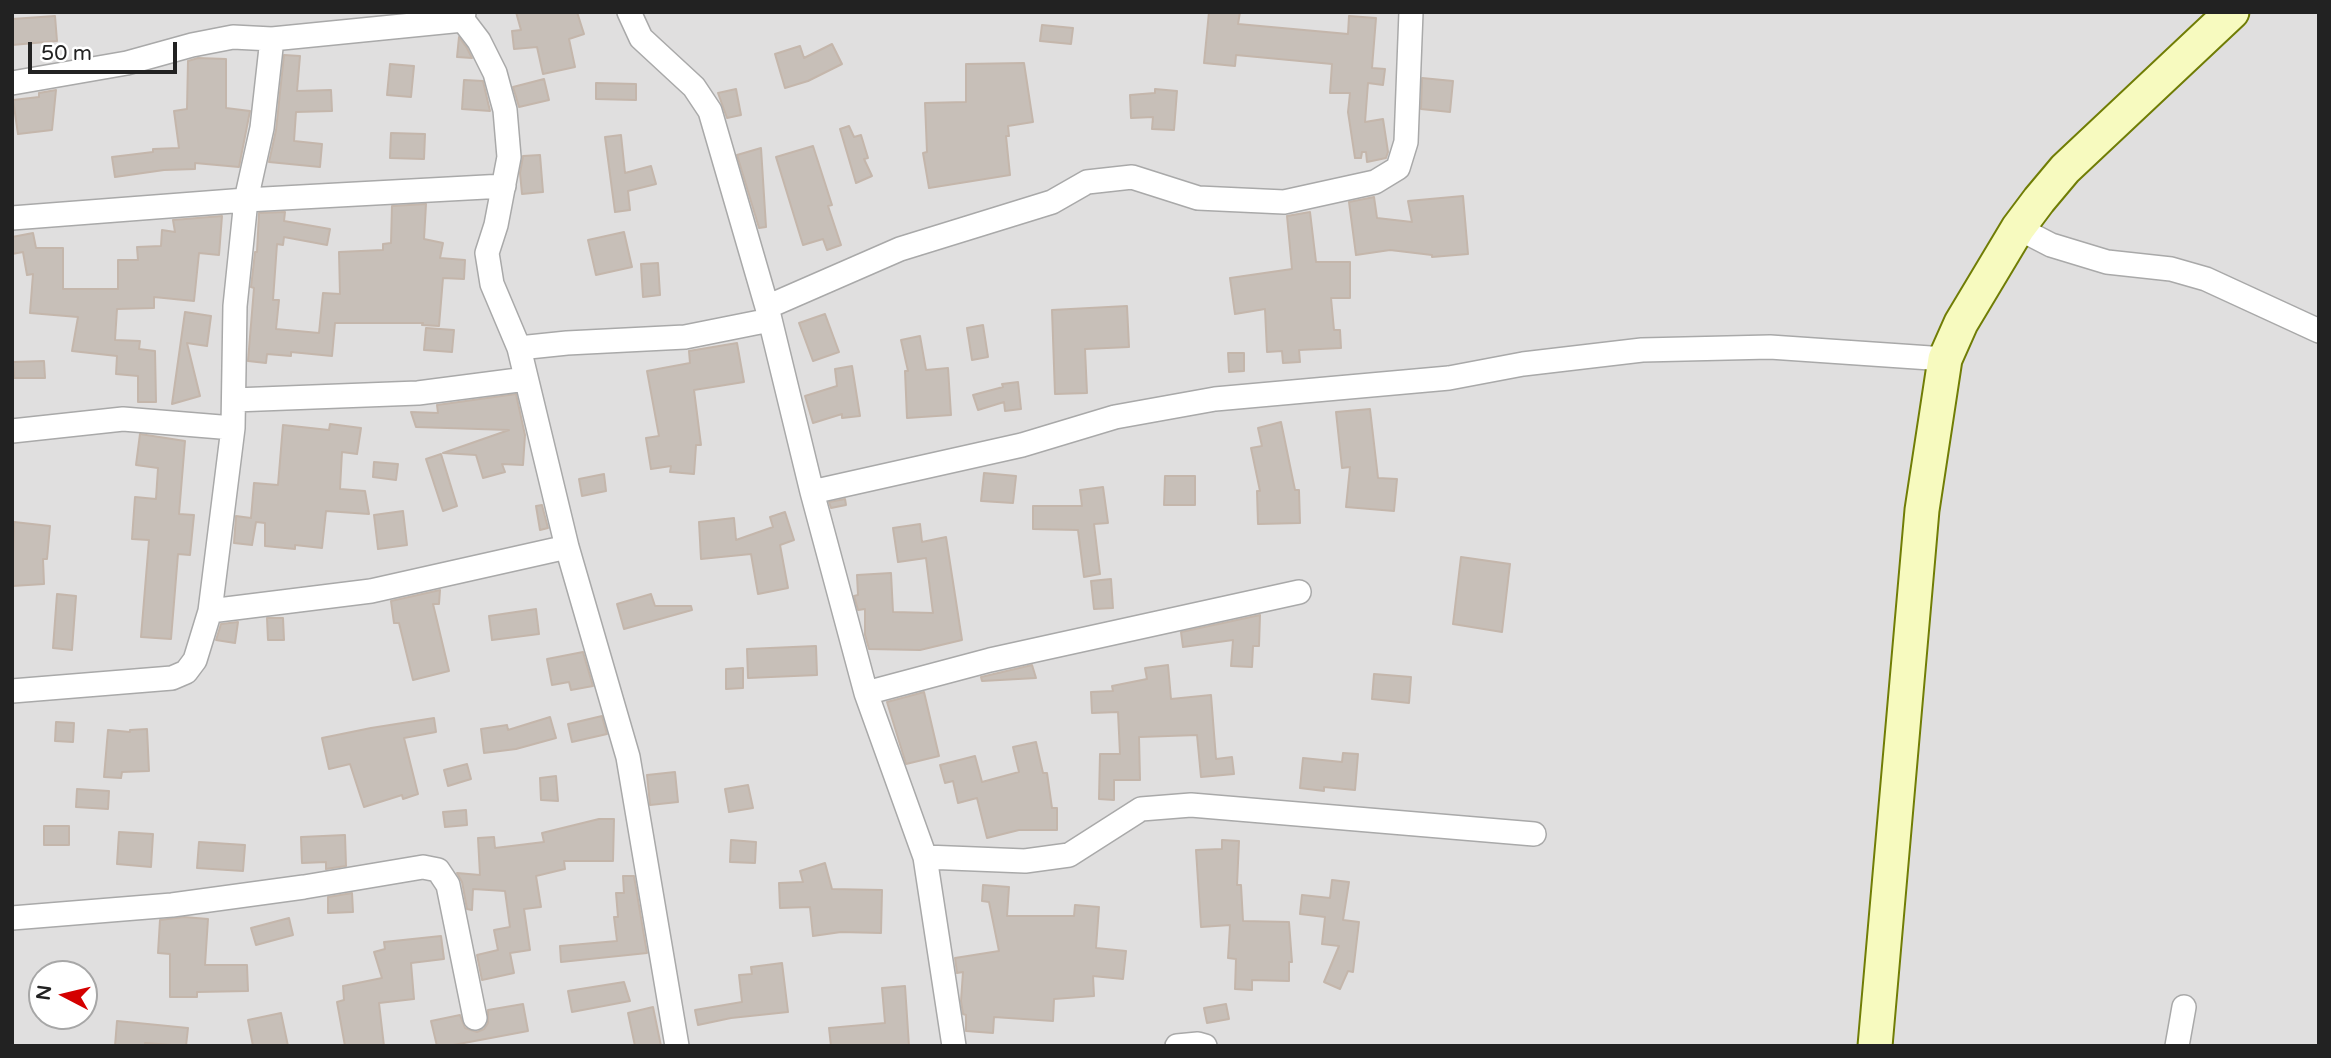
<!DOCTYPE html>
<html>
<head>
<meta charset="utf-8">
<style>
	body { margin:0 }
	#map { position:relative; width:2331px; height:1058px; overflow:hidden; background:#f2efe9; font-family:"Varela Round",sans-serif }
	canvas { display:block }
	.frame { position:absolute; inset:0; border:14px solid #222; pointer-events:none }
	.north { position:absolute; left:28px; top:960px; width:70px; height:70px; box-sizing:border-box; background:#fff; border:2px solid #a7a7a7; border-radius:50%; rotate:277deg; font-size:19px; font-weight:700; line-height:28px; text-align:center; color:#222 }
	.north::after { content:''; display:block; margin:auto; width:24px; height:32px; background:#d40000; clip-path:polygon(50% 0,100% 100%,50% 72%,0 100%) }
	.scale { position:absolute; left:28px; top:42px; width:149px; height:32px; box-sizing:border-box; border:4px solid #222; border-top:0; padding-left:9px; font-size:21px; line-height:24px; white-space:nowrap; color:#222; -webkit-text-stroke:5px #fff; paint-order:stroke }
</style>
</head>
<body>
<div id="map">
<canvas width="2331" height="1058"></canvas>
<div class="frame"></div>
<div class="north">N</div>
<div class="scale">50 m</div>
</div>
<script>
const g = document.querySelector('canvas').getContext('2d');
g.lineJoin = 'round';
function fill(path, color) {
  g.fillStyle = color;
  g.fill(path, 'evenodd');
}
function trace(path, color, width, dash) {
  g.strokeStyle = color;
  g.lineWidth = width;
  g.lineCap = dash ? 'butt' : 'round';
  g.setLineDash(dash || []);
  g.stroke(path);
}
fill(new Path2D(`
	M12 12H2319V1046H12ZM42 974H84V1016H42Z`), '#e0dfdf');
const building = new Path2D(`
	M516 12H577L584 34 569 39 575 67 543 74 537 47 514 49 512 31 521 30Z
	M1209 12H1240L1238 24 1348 34 1349 16 1376 18 1372 68 1385 69 1383 85 1368 83 1365 122 1383 119 1388 152 1386 158 1367 162 1366 152H1362L1361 158H1355L1348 112 1350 93H1330L1332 64 1236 55 1235 66 1204 63Z
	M55 16 57 41 12 45V19Z
	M1042 25 1073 28 1071 44 1040 41Z
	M459 37 467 48 472 58 457 57Z
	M832 44 842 64 808 81 785 88 775 54 800 46 804 58Z
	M284 55 300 56 297 91 331 90 332 111 296 112 294 141 322 144 320 167 269 162 276 130Z
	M198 58 226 59V108L250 111 239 167 195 163V169L164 170 115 177 112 157 153 152V149L179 148 174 111 187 109 188 61Z
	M1024 63 1033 122 1008 126 1009 136H1006L1010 175 929 188 923 153 927 152 925 103 966 102V64Z
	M390 64 414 66 411 97 387 95Z
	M1422 78 1453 81 1450 112 1421 109Z
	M544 79 549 100 519 107 513 87Z
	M464 80 483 81 490 111 462 109Z
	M596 83 636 84V100L596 99Z
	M736 89 741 115 727 118 718 93Z
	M1155 89 1177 91 1174 130 1152 129 1153 117 1131 118 1130 95 1155 93Z
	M56 90 52 130 18 134 13 100 39 97V93Z
	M849 126 854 137 861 135 868 158 864 159 872 176 856 183 840 129Z
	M391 133 425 134 424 159 390 158Z
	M621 135 625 173 651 166 656 184 628 191 630 210 615 212 605 137Z
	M813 146 832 205 828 206 841 245 827 250 823 239 803 245 776 157Z
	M761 148 766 227 759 228 737 155Z
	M540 155 543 192 522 194 520 173 523 156Z
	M1463 196 1468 254 1432 257V255L1390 250 1356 255 1349 202 1374 197 1377 218 1412 222 1408 201Z
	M426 204 424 239 443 243 440 258 465 260 464 279 443 278 439 326 422 325 423 323H335L332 356 291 352V356L267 354 266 363 248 361 254 288 251 287 255 252H257L259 213 285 212 284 221 330 229 327 245 284 237 283 245 277 244 273 300H279L276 329 319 333 323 293 340 294 339 252 383 250V244L391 243 392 206Z
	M1310 212 1316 262H1350V298H1331L1334 330H1340L1341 348 1299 350 1300 362 1283 363 1282 351 1267 352 1265 309 1235 314 1230 278 1292 269 1287 216Z
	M222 216 219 255 199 253 194 301 154 297V308L117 309 115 340 140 341 139 349 155 351 156 402H138V376L116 374 117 356 72 351 78 317 30 313 33 274 27 275 23 252 12 254V237L33 233 36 248H63V289H118V260H138L137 247 161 246 162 230 175 232 173 220Z
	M624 232 632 267 596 275 588 240Z
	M658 263 660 295 643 297 641 264Z
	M1127 306 1129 347 1085 349 1087 393 1055 394 1052 310Z
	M185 312 211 316 207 346 187 343 200 396 172 404Z
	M825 314 839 352 813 361 799 323Z
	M983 325 988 357 972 360 967 328Z
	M426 328 454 330 452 352 424 350Z
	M920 336 926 370 948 368 951 415 907 418 905 371H908L901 340Z
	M737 343 744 382 694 390 701 445H696L694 474 670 472 671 466 651 469 646 438 659 436 647 371 690 363 689 351Z
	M1228 353H1244V371L1229 372Z
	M44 361 45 378H14L13 362Z
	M852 366 860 416 842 418V414L813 423 805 396 837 386 835 369Z
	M1018 382 1021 409 1005 411 1004 402 978 410 973 395 1003 387 1002 384Z
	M516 394 525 435 523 465 502 464 505 472 483 478 476 455 443 453 509 430 416 427 411 412 438 413 437 405Z
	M1370 409 1378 478 1397 479 1394 511 1346 507 1350 467 1342 468 1336 412Z
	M1281 422 1295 490H1299L1300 523 1258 524 1257 491H1260L1251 448 1262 446 1258 428Z
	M330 424 361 428 357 454 342 452 340 489 365 491 369 514 326 511 322 548 295 545V549L265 546V523L256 522 252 545 234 543 236 516 251 518 254 483 278 485 283 425 329 430Z
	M140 434 185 441 179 514 194 515 190 555 178 554 171 639 141 637 149 540 132 539 135 497 156 499 158 468 136 465Z
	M441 454 457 506 443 511 426 459Z
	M374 462 398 464 396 480 373 477Z
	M984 473 1016 476 1013 503 981 501Z
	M604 474 606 491 582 496 579 479Z
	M1165 476H1195V505H1164Z
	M1103 487 1108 523 1094 524 1100 574 1084 577 1078 530 1033 529V506H1082L1080 490Z
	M845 499 846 505 831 508 829 502Z
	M542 505 548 528 540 530 536 506Z
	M403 511 407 545 378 549 374 515Z
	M785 512 794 540 780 545 788 588 758 594 751 554 701 559 699 522 734 518 736 540 773 527 770 517Z
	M14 522 50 526 47 559H43L44 584 12 586Z
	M920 524 922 542 946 537 962 640 920 650 869 649 865 635V609L858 610 854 596 858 595 857 575 891 573 893 612 933 613 926 558 898 562 893 528Z
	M1461 557 1510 564 1502 632 1453 624Z
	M1111 579 1113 608 1094 609 1091 581Z
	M440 590 439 604H433L449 671 413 680 399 623H394L391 601Z
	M57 594 76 596 72 650 53 648Z
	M651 594 655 606H691L692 610 624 629 617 604Z
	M536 609 539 634 492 640 489 616Z
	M1260 615 1259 646H1253L1252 667 1231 666 1233 640 1183 647 1181 632Z
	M267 618H283L284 640H268Z
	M238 622 235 643 216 640 221 624Z
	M816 646 817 675 748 678 747 649Z
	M583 652 593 686 571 690 569 682 552 685 547 659Z
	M1032 665 1036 678 982 681 981 677Z
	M1168 665 1171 699 1211 695 1216 759 1232 757 1234 774 1201 777 1197 735 1139 737 1140 780H1114V800L1099 799 1100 754H1120L1118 712 1092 713 1091 692 1113 691 1112 686 1147 679 1145 668Z
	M743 668V688L726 689V669Z
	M1374 674 1411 677 1409 703 1372 699Z
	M924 692 939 756 906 764 887 702Z
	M602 716 607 734 572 742 568 724Z
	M550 717 556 738 516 749 484 753 481 729 507 725 508 730Z
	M434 718 436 732 404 738 418 794 403 799 402 795 364 807 350 764 329 769 322 738 371 728Z
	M56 722 74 723 73 742 55 741Z
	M147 729 149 771 122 772 121 778 104 777 108 730 130 732V730Z
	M1036 742 1043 773H1047L1052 808H1057V830H1019L987 838 977 798 958 803 953 781 945 783 940 765 975 756 982 782 1019 772 1013 747Z
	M1343 753 1358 754 1355 790 1324 787V791L1300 788 1303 758 1342 762Z
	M467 764 471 779 448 786 444 770Z
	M675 772 678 802 650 805 647 775Z
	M556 776 558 801 541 800 540 778Z
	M748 785 753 808 729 812 725 789Z
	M77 789 109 791 108 809 76 807Z
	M466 810 467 825 445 827 443 812Z
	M599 819H614L613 861H564L565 869 536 876 541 907 524 909 530 950 510 953 514 973 482 980 477 955 498 950 494 930 510 927 505 891 473 889 472 910 467 909 462 882 457 873 480 875 478 838 494 837 495 848 544 842 542 833Z
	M44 826H69V845H44Z
	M119 832 153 834 151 867 117 864Z
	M345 835 346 866 326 869V862L302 863 301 837Z
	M731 840 756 842 755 863 730 862Z
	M1222 840 1239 841 1237 885H1241L1243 921 1289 922 1292 962H1289V981L1252 980V990L1235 989 1236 959 1228 958 1230 925 1201 927 1196 850 1222 849Z
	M199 842 245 845 243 871 197 868Z
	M825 863 832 889 882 890 881 933 841 932 813 936 810 907 780 908 779 883 803 882 800 871Z
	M623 876H634L647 953 561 962 560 946 617 941 614 917H618L616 893H624Z
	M1332 880 1349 882 1343 920 1359 922 1353 972 1348 971 1340 989 1324 982 1339 946 1322 944 1325 917 1300 914 1302 895 1330 898Z
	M983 885 1009 887 1007 916H1074L1075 905 1099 907 1096 948 1126 951 1123 979 1093 976 1094 996 1054 999 1053 1021 994 1017 993 1033 966 1031V1015L963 1014 961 1001 963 972 957 973 955 958 999 951 989 902 982 901Z
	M352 893 353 912 328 913V897Z
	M184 917 208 919 205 965H247L248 991 197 992V997H170V954L158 953 160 920Z
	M289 918 293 935 256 945 251 928Z
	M441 936 444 959 411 963 414 999 379 1003 384 1046H345L337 1002 344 1000 343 986 382 978 374 952 385 949 384 942Z
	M782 963 788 1012 731 1018 698 1025 695 1010 742 1002 739 975 752 974 751 967Z
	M624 982 630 1001 572 1012 568 991Z
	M905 986 909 1046H831L829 1028 885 1023 882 988Z
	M523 1004 528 1031 448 1046H437L431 1021 460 1015 465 1028 477 1032 484 1029 488 1023V1010Z
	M1226 1004 1229 1019 1207 1023 1204 1008Z
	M653 1007 661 1046H635L628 1013Z
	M281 1013 288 1046H253L248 1020Z
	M117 1021 188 1028 186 1046 145 1043V1046H115Z`);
fill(building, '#c7bfb8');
trace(building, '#c4b6ab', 2);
const street = new Path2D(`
	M464 12 463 20 479 41 495 73 505 110 509 157 496 225 487 253 492 284 519 348 567 547 628 757 677 1046
	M629 12 641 38 694 87 710 111 767 307 812 492 866 693 925 857 954 1046
	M12 83 127 63 192 45 233 37 272 39 463 20
	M12 218 246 200 504 186
	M2018 228 2051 245 2107 262 2171 269 2206 279 2319 331
	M767 307 900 249 1052 202 1087 182 1132 177 1198 198 1284 202 1375 182 1398 168 1406 142 1411 12
	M519 348 567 343 685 337 770 320
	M234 400 418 393 526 379
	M12 431 123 419 233 428
	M812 492 1022 445 1115 417 1215 399 1449 378 1523 364 1642 350 1770 347 1945 359
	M210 611 371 591 567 547
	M12 691 172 678 186 672 195 660 210 611 233 428 235 306 246 200 262 128 272 39
	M866 693 990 660 1299 592
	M925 857 1025 861 1069 855 1141 809 1191 805 1534 834
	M12 918 172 905 304 887 423 867 438 870 448 885 475 1018
	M1177 1046 1198 1044 1205 1046
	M2177 1046 2184 1007`);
const secondary = new Path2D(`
	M1875 1046 1922 510 1945 359 1961 323 2018 228 2039 200 2065 169 2232 12`);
trace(street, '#a9a9a9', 26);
trace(secondary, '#707d05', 37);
trace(street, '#fff', 23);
trace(secondary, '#f7fabf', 33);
</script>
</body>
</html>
